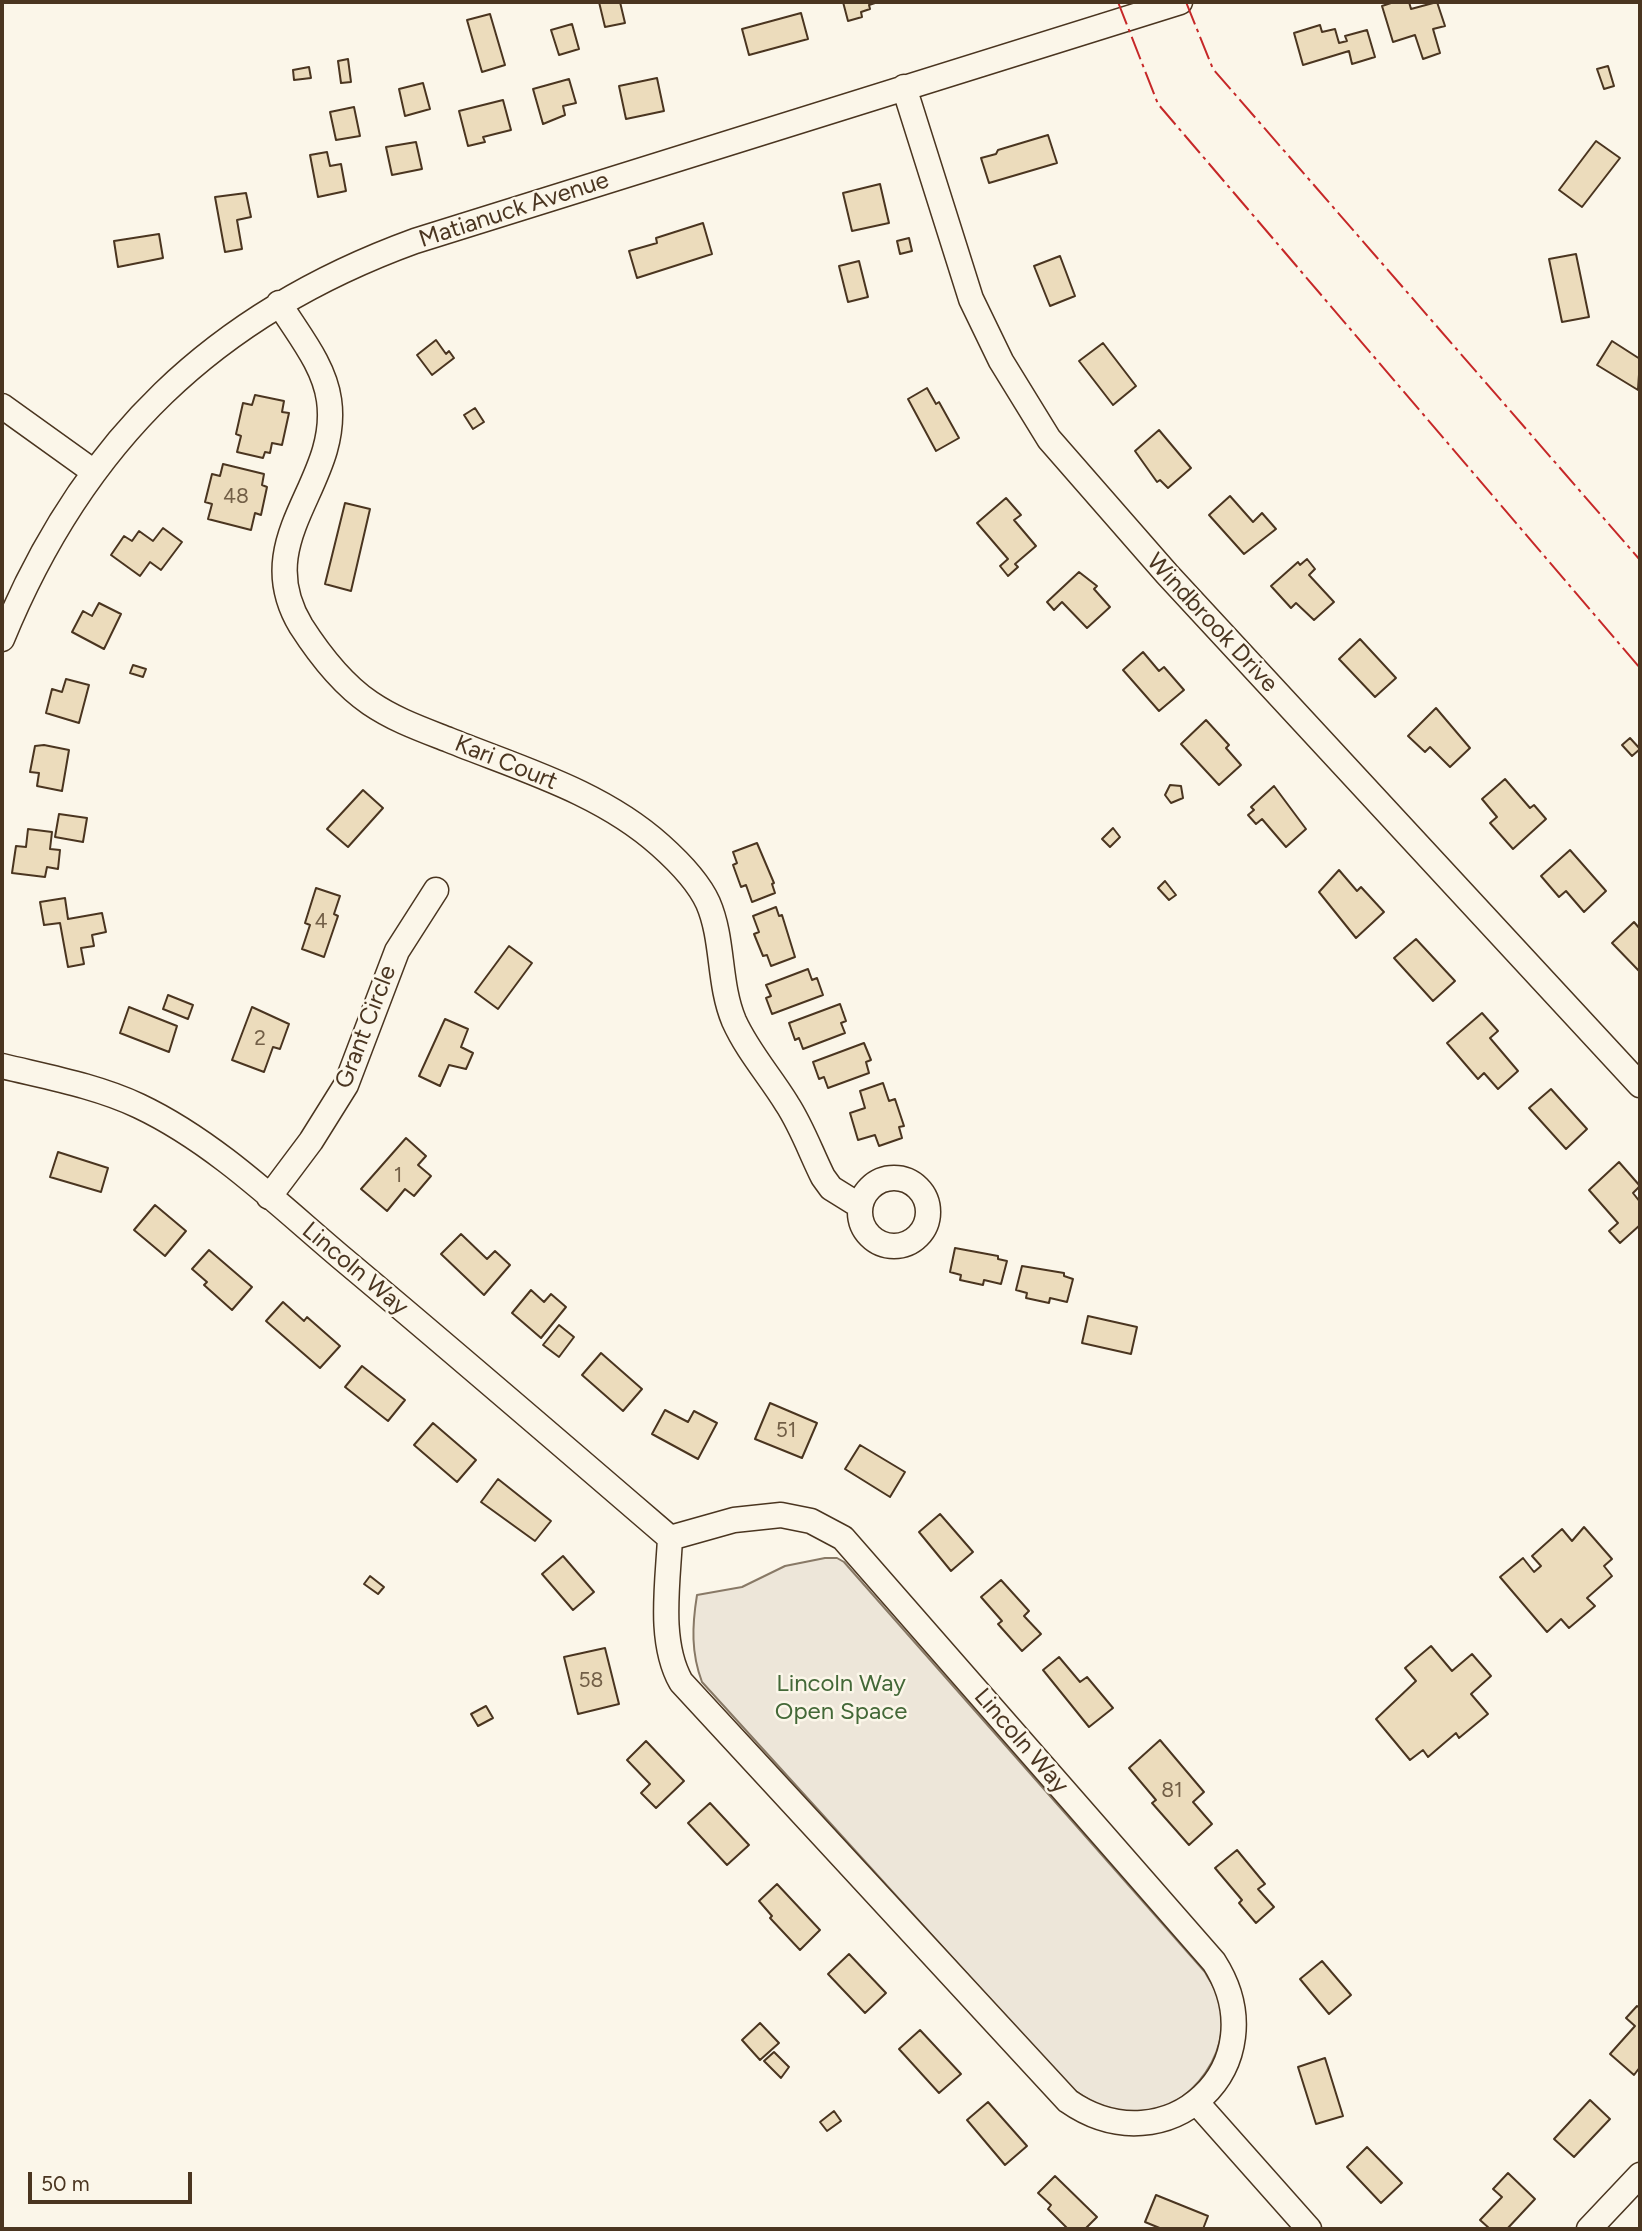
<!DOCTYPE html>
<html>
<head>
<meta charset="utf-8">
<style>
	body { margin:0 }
	#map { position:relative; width:1642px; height:2231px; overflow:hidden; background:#fbf6e9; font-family:Figtree,sans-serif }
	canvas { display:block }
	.frame { position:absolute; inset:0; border:4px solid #4a3520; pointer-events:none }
	.scale { position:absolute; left:28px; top:2172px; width:164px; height:32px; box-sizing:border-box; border:4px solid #4a3520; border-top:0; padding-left:9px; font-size:21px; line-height:24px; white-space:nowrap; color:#4a3520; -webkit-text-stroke:5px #fbf6e9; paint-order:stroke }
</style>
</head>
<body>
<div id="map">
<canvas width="1642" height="2231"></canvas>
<div class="frame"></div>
<div class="scale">50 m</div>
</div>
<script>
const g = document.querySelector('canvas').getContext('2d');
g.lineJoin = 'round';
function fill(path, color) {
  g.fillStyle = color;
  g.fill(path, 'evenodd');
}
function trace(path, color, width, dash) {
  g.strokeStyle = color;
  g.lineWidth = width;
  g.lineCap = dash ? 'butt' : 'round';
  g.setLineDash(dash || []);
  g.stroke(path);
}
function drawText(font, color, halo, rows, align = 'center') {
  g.font = font + ' Figtree,sans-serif';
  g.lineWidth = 5;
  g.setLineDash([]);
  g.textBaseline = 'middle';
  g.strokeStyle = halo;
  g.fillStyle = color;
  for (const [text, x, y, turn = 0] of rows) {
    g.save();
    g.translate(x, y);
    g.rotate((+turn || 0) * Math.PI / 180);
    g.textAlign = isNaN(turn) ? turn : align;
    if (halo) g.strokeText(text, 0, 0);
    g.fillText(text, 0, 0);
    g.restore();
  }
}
const green = new Path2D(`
	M825 1558H837L844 1562 1205 1972C1209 1980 1215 1988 1218 1996 1239 2055 1179 2127 1117 2111 1099 2107 1083 2097 1069 2086L702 1682C691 1653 692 1626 697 1595L742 1587 785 1566Z`);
fill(green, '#ede6d9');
trace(green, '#887966', 2);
const building = new Path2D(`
	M599 2H620L625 23 605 27Z
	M843 2H878L869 5 870 9 861 12 862 17 848 21Z
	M1394 2H1409L1411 9 1437 2 1445 26 1433 29 1440 53 1423 59 1415 35 1393 42 1382 6Z
	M801 13 808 39 749 55 742 29Z
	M490 14 505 65 482 72 467 20Z
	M572 24 579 49 559 55 551 30Z
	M1320 25 1322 32 1335 29 1339 43 1347 41 1345 36 1367 30 1375 57 1352 64 1349 51 1303 65 1294 33Z
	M348 59 351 82 341 83 338 61Z
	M1608 66 1614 86 1604 89 1597 69Z
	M309 67 311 78 294 80 293 70Z
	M657 78 664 111 626 119 619 86Z
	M569 79 576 103 563 106 565 115 543 124 533 89Z
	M423 83 430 109 405 116 399 89Z
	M503 100 511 130 483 137 485 142 468 146 459 111Z
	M354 107 360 136 336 140 330 112Z
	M1048 135 1057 163 989 183 981 158 996 154 998 150Z
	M1596 141 1620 158 1582 207 1559 190Z
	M416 142 422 169 392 175 386 147Z
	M327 152 330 166 341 164 346 191 318 197 310 155Z
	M880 184 889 223 852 231 843 193Z
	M246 193 251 217 237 220 242 249 225 252 215 197Z
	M703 223 712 254 637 278 629 251 657 243 656 238Z
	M159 234 163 258 118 267 114 241Z
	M909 238 912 251 900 254 897 241Z
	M1576 254 1589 317 1562 322 1549 259Z
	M1060 256 1075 296 1050 306 1034 266Z
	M859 261 868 297 848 302 839 266Z
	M436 340 446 354 449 351 454 358 432 375 417 355Z
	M1612 341 1640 359 1638 390 1597 365Z
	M1103 343 1136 386 1113 405 1079 361Z
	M927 388 936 404 939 402 959 438 936 451 908 399Z
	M255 395 284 401 282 412 289 413 282 445 272 443 270 453 265 452 263 458 237 452 241 436 236 434 243 403 252 405Z
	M475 408 484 422 473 429 464 415Z
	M1159 430 1191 468 1168 488 1160 480 1157 482 1135 451Z
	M223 464 264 474 262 485 267 487 261 515 255 513 251 530 208 519 212 504 205 502 212 474 220 476Z
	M1230 496 1253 522 1262 513 1276 529 1244 554 1209 515Z
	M1006 498 1021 515 1014 520 1036 546 1015 564 1018 567 1008 576 1000 566 1008 559 977 523Z
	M345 503 370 509 351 591 325 584Z
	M163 528 182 542 161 570 150 562 140 576 111 555 124 536 132 541 139 531 153 541Z
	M1307 559 1315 569 1309 575 1334 602 1314 620 1296 603 1291 608 1271 586 1298 562 1300 565Z
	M1079 572 1097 586 1094 589 1110 607 1087 628 1062 602 1054 610 1047 602Z
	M99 603 121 614 104 649 72 632 83 611 92 616Z
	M1360 639 1396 678 1375 697 1339 659Z
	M1143 652 1159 671 1164 667 1184 690 1159 711 1123 670Z
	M133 665 146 669 143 677 130 673Z
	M66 679 89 685 79 723 46 713 52 689 62 692Z
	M1436 708 1470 748 1450 767 1430 747 1425 752 1408 736Z
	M1206 720 1229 745 1226 748 1241 765 1219 785 1181 744Z
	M1630 738 1640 749 1632 756 1622 745Z
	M44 745 69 750 62 791 37 786 39 773 30 772 35 746Z
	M1505 779 1530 808 1534 805 1546 819 1513 849 1490 823 1497 817 1482 799Z
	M1170 785 1181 786 1183 798 1171 803 1165 795Z
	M1274 786 1306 829 1286 847 1262 819 1256 824 1248 815 1254 810 1251 807Z
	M363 790 383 808 348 847 327 829Z
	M59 814 87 818 83 842 55 837Z
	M1113 828 1120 837 1110 847 1102 839Z
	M28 829 52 832 50 849 60 850 58 869 47 867 45 877 12 873 16 846 26 847Z
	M757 843 774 883 772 884 775 893 752 902 746 885 741 887 733 865 737 863 733 852Z
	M1570 850 1606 891 1584 912 1566 891 1559 897 1541 876Z
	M1339 870 1357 891 1361 887 1384 912 1356 938 1319 892Z
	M1165 881 1176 895 1169 900 1158 888Z
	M316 888 340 896 334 914 338 916 324 957 302 949 310 925 305 923Z
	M65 898 68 919 102 913 106 932 92 935 94 946 81 948 84 964 68 967 60 923 44 925 40 902Z
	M776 907 779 916 782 915 795 957 771 966 767 955 763 956 754 934 759 932 753 916Z
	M1634 922 1640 929V972L1612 943Z
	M1416 939 1455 981 1433 1001 1394 958Z
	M509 946 532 963 498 1009 475 992Z
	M808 969 812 980 817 978 823 995 772 1014 766 998 771 996 766 985Z
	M168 995 193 1005 188 1019 163 1009Z
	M840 1004 846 1021 841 1023 845 1033 803 1049 799 1038 795 1040 789 1023Z
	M129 1007 177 1026 169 1052 120 1033Z
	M252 1007 289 1024 280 1049 273 1047 264 1072 232 1060Z
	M1482 1013 1498 1031 1490 1038 1518 1071 1498 1089 1484 1073 1478 1079 1447 1043Z
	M445 1019 468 1029 461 1047 473 1053 466 1069 449 1065 440 1086 419 1076Z
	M864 1043 871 1060 866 1062 869 1073 828 1088 824 1077 819 1079 813 1062Z
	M883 1083 889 1101 895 1099 904 1126 899 1127 902 1138 879 1146 875 1135 858 1140 850 1113 865 1108 860 1091Z
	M1551 1089 1587 1129 1566 1149 1529 1108Z
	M406 1138 426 1156 418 1165 431 1176 414 1196 405 1189 387 1211 361 1189Z
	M58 1152 108 1168 101 1192 50 1177Z
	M1619 1162 1640 1186 1633 1193 1640 1202V1225L1620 1243 1609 1231 1618 1223 1589 1190Z
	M155 1205 186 1231 165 1256 134 1230Z
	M461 1234 487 1259 495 1251 510 1265 484 1295 441 1254Z
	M955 1248 998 1256V1259L1007 1261 1001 1284 984 1280 983 1285 960 1280 961 1275 950 1272Z
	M209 1250 252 1287 232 1310 204 1285 207 1282 192 1269Z
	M1022 1266 1064 1273V1276L1073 1279 1067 1302 1050 1298 1049 1303 1026 1298 1027 1293 1016 1290Z
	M531 1290 544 1302 551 1294 566 1307 541 1338 512 1313Z
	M283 1302 304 1321 307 1317 340 1346 320 1368 266 1321Z
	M1088 1316 1137 1327 1131 1354 1082 1343Z
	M559 1325 574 1337 559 1357 543 1345Z
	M601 1353 642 1389 623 1411 582 1375Z
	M362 1366 405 1400 388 1421 345 1387Z
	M770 1403 817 1423 802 1458 755 1439Z
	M665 1410 688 1422 694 1411 717 1423 698 1459 652 1434Z
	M433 1423 476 1460 457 1482 414 1445Z
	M860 1445 905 1472 890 1497 845 1469Z
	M498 1479 551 1521 535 1541 481 1502Z
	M940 1514 973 1552 951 1571 919 1532Z
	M1584 1527 1612 1559 1604 1566 1612 1576 1587 1598 1595 1606 1569 1628 1561 1619 1547 1632 1500 1577 1523 1558 1534 1572 1541 1566 1532 1556 1562 1529 1572 1541Z
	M563 1556 594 1592 573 1610 542 1574Z
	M370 1576 384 1587 378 1594 364 1584Z
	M1001 1580 1029 1611 1024 1616 1041 1634 1022 1651 998 1624 1002 1621 981 1597Z
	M1431 1646 1452 1671 1472 1654 1491 1676 1471 1694 1488 1714 1459 1738 1456 1733 1428 1757 1423 1750 1410 1760 1376 1719 1416 1681 1405 1668Z
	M605 1648 619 1704 578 1714 564 1657Z
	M1059 1657 1080 1682 1087 1677 1113 1708 1089 1727 1043 1670Z
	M486 1706 493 1718 478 1726 471 1714Z
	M1160 1740 1204 1792 1193 1802 1212 1824 1189 1845 1152 1803 1156 1800 1129 1768Z
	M646 1741 684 1781 656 1808 641 1793 650 1784 627 1760Z
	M710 1803 749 1845 727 1865 688 1823Z
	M1237 1850 1265 1884 1258 1889 1274 1907 1256 1923 1239 1903 1242 1900 1215 1868Z
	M777 1884 820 1930 800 1950 770 1918 772 1916 759 1901Z
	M849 1954 886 1993 865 2013 828 1974Z
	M1322 1961 1351 1995 1329 2014 1300 1979Z
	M1637 2006 1640 2008V2067L1634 2075 1610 2054 1635 2026 1626 2018Z
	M760 2023 779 2043 760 2060 742 2040Z
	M920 2030 961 2074 939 2093 899 2049Z
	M774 2052 789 2067 781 2078 764 2061Z
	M1325 2058 1343 2116 1316 2124 1298 2067Z
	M1590 2100 1610 2119 1574 2157 1554 2139Z
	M988 2102 1027 2146 1005 2165 967 2120Z
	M834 2111 841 2121 827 2131 820 2122Z
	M1367 2147 1402 2183 1381 2203 1347 2167Z
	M1508 2173 1535 2199 1507 2229H1490L1480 2220 1502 2197 1493 2189Z
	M1055 2176 1097 2217 1085 2229H1068L1048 2209 1051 2205 1038 2193Z
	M1156 2195 1208 2216 1203 2229H1162L1145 2222Z`);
fill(building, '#ecdcbc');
trace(building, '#4a3520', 2);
const minor = new Path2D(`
	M904 87 971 299 1001 361 1049 439 1167 574 1640 1085
	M279 303C297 333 324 364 329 400 341 484 248 538 301 626 319 654 342 684 370 703 395 720 421 729 449 740 521 769 601 792 660 845 678 861 698 881 708 903 724 940 718 983 734 1021 748 1052 770 1076 787 1104 802 1127 811 1153 823 1177L831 1188 860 1206
	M2 406 94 472
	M2 639C83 441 214 314 415 241L1180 2
	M2 1066C47 1077 97 1086 139 1106 215 1142 279 1205 343 1259 453 1351 562 1445 670 1538
	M860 1212a34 34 0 1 1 68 0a34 34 0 1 1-68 0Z
	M269 1197 311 1141 346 1085 397 951 436 890
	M781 1515 811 1521 843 1538 1214 1962C1280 2065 1167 2170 1068 2101L681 1682C658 1641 668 1583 670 1538L734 1520Z
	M1198 2104 1309 2229
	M1589 2229 1640 2175`);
trace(minor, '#4a3520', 27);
trace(minor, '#fbf6e9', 24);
trace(new Path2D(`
	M1118 2 1158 104 1640 668
	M1186 2 1213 69 1640 560`), '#c62828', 2, [24, 5, 3.5, 5]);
drawText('21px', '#725f47', null, [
	["48",236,497],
	["4",321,922],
	["2",260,1039],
	["1",398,1176],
	["51",786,1431],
	["58",591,1681],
	["81",1172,1791]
]);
drawText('24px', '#4a3520', '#fbf6e9', [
	["Matianuck Avenue",514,210,-18],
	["Windbrook Drive",1212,623,47],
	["Kari Court",506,763,22],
	["Grant Circle",366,1027,-69],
	["Lincoln Way",355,1269,40],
	["Lincoln Way",1021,1741,49]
]);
drawText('24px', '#436837', '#fbf6e9', [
	["Lincoln Way",841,1684],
	["Open Space",841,1712]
]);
</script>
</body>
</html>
